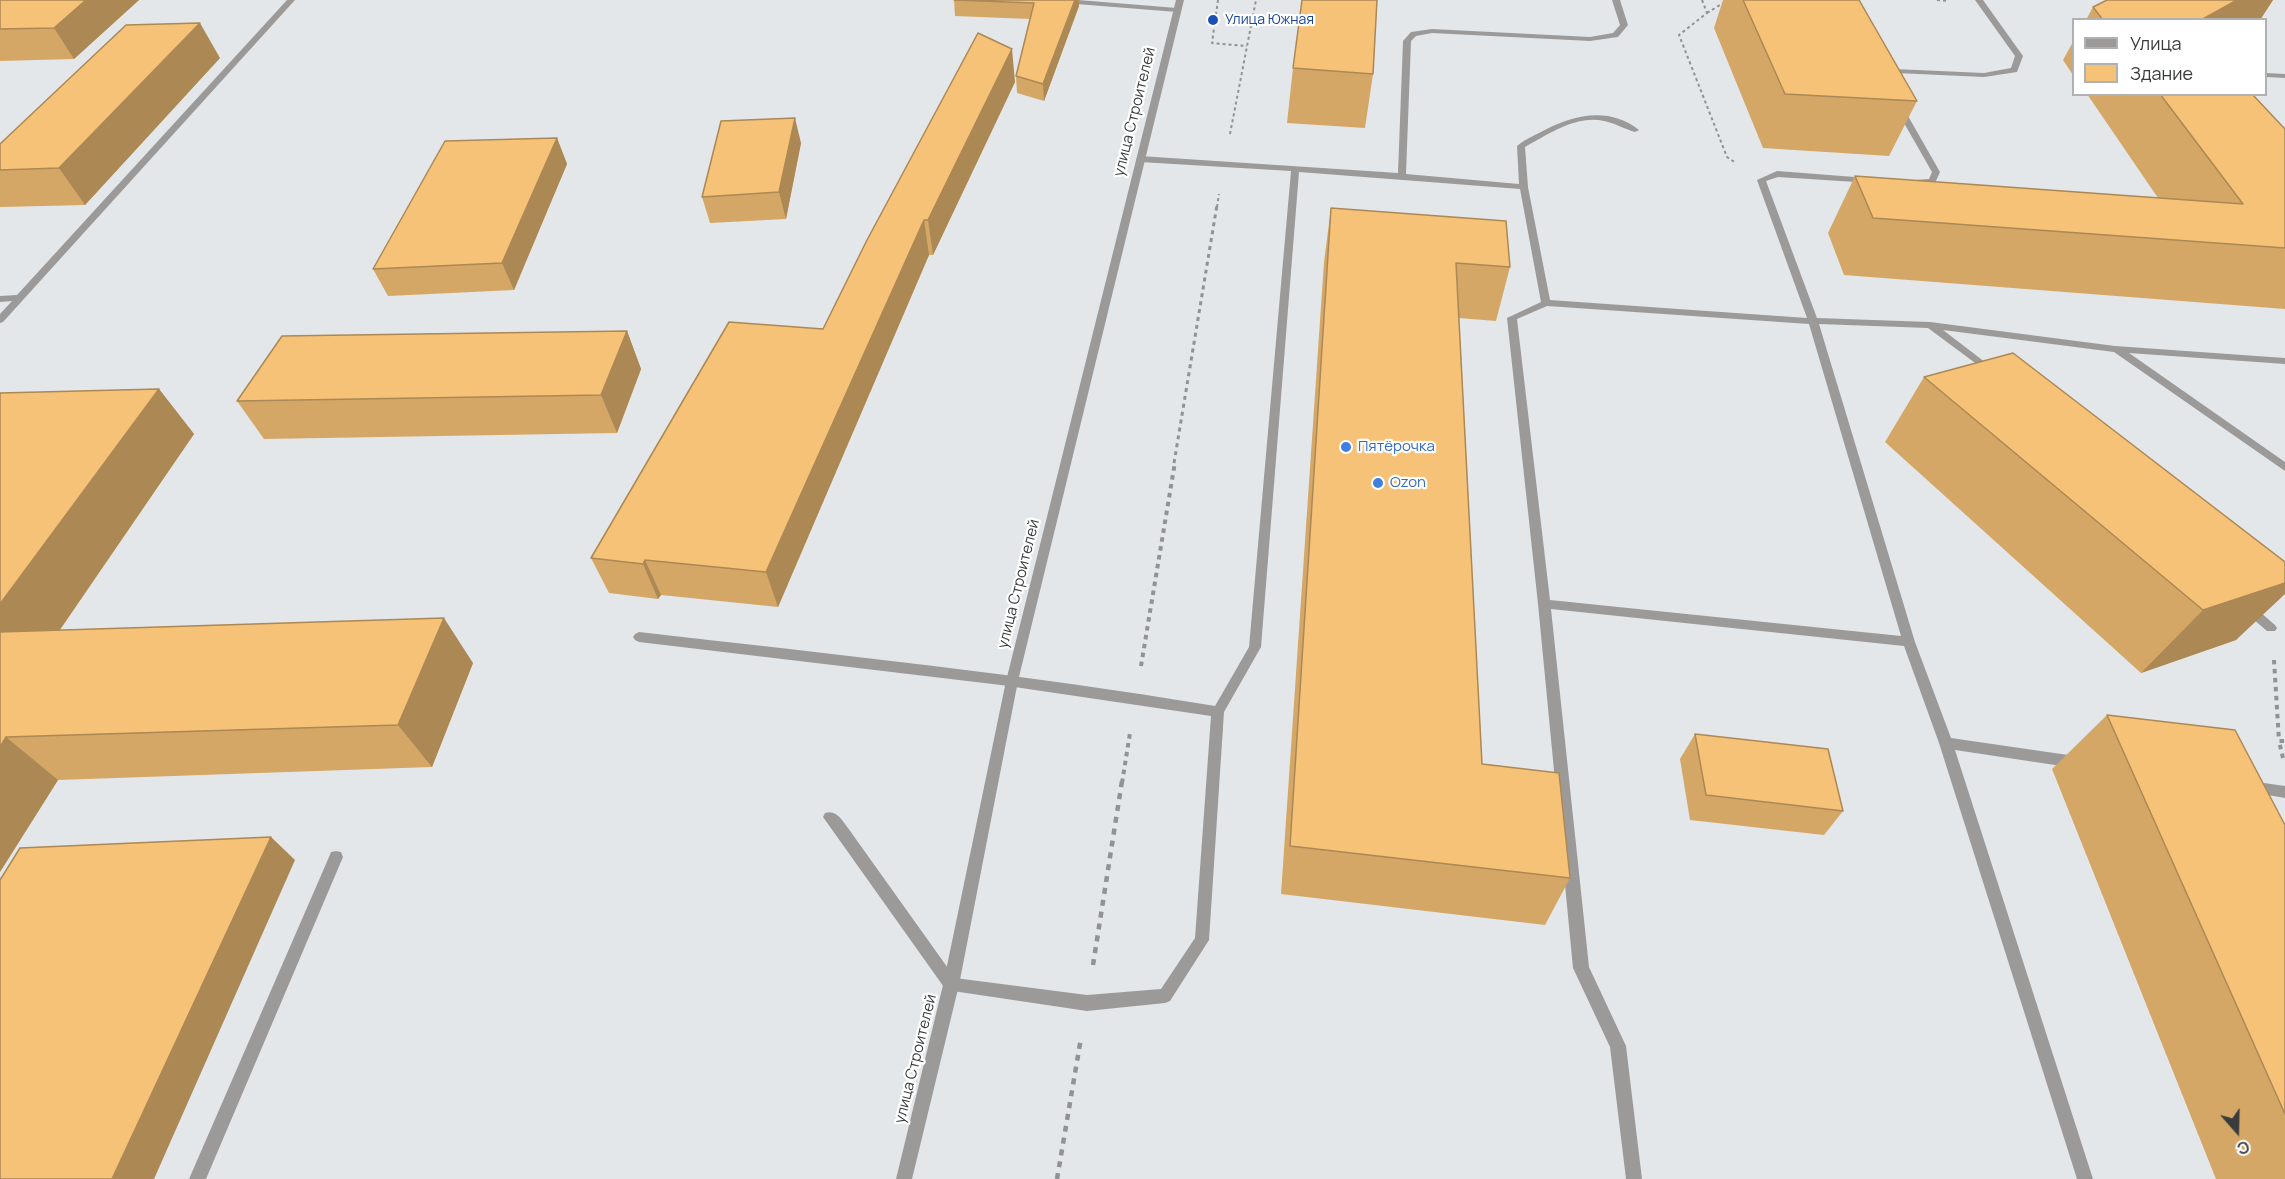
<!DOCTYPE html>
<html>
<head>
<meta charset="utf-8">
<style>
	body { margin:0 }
	#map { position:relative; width:2285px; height:1179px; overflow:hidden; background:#e3e7ea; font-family:Manrope,sans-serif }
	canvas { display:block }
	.legend { position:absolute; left:2072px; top:18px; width:195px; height:78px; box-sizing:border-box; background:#fff; border:2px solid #b0b1b1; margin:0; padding:8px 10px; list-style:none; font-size:18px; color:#3a3b3d }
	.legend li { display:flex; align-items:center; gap:12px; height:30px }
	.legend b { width:30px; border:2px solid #b0b1b1 }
	.north { position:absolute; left:2207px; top:1101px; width:60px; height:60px; -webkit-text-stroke:4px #fff; paint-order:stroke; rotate:160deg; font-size:16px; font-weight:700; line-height:24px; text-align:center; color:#3a3b3d }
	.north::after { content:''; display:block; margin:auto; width:21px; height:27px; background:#3a3b3d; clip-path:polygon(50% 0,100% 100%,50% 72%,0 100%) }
</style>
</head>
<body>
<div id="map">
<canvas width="2285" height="1179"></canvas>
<ul class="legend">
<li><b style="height:8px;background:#9c9a99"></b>Улица</li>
<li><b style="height:16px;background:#f6c278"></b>Здание</li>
</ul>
<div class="north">С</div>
</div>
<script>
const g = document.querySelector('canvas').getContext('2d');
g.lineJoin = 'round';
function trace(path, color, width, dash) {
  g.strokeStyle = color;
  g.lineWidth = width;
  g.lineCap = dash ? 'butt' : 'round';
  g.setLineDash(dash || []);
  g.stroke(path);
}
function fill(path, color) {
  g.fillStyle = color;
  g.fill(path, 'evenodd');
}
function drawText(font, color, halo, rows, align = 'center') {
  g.font = font + ' Manrope,sans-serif';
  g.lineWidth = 4.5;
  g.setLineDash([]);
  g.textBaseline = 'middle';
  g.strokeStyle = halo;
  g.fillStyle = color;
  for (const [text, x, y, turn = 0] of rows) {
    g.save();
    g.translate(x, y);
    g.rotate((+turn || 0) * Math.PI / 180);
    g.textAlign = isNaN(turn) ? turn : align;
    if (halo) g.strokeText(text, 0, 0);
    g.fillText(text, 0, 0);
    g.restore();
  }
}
trace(new Path2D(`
	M1218 0 1212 43 1247 46
	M1702 0 1707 13 1679 35 1727 157 1736 163
	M1937 0 1948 1
	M1707 13 1728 0
	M1230 134 1256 0
	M1217 207 1219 194`), '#909295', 2, [3, 3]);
trace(new Path2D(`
	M1174 463 1217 205`), '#909295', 3, [4, 4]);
trace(new Path2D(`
	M2274 660 2279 741
	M1141 666 1175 462
	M2283 758 2279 741H2285
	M1122 783 1130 733`), '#909295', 4, [4.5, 4.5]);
trace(new Path2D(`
	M1093 965 1122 781
	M1057 1179 1081 1038`), '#909295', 4.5, [6, 6]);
fill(new Path2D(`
	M287 0H295L3 322 0 323V314L12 301 0 302V296L17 295Z
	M1047 0H1078L1177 8 1181 10 1177 12 1051 2Z
	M1612 0H1620L1628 25 1618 37 1590 41 1432 33 1416 36 1411 41 1406 174 1519 184 1517 146C1524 140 1533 136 1541 132 1572 115 1609 106 1639 130L1635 132C1624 129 1615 123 1604 121 1576 115 1549 134 1525 147L1528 187 1550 300 1807 318 1757 180 1777 171 1868 178 1871 179V183L1778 177 1766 181 1817 318 1930 322 2115 346 2285 358V364L2129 353 2285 462V471L2114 352 1943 330 1994 369V373L1990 374 1928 328 1819 324 1915 642 1951 738 2075 756 2080 758 2082 762 2080 766 2075 768 1955 750 2093 1179H2077L1939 743 1904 646 1551 609 1589 967 1626 1046 1642 1179H1626L1610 1047 1573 968 1538 604 1507 318 1541 302 1520 189 1299 172 1261 647 1224 712 1209 940 1170 1001 1165 1003 1087 1011 946 990 823 817 825 813C836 809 842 820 848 828L955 978 1087 995 1161 989 1195 938 1211 716 1001 685 639 642 635 640 633 637 635 634 639 632C831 654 1024 674 1215 706L1249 647 1291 171 1140 162 1136 159 1140 156 1398 173 1403 41 1411 32 1432 29 1590 37 1613 33 1620 25ZM1547 306 1809 324 1901 636 1550 600 1517 319Z
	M1975 0H1983L2023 56 2017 72 1984 77 1896 73 1888 79H1882V75L1894 69 1984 73 2011 68 2015 56Z
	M2266 73 2285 74V78L2266 77Z
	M1897 107 1904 109 1940 172 1935 183 1915 186 1911 183 1915 180 1929 179 1932 172 1896 109Z
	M2249 604 2253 606 2275 625 2277 628 2275 631H2267L2245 612 2243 609 2245 606Z
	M2250 781 2285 786V798L2245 791 2243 787 2245 783Z
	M336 851 341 852 343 857 206 1179H189L329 857 331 852Z`), '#9c9a99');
fill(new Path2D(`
	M1176 0H1184L1018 681 959 985 912 1179H896L943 985 1006 681Z`), '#9c9a99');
fill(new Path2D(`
	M0 0H139L74 59 0 61Z
	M954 0H1079V6L1044 101 1017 93 1016 76 1030 19 955 16Z
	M1723 0H1859L1917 101 1889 156 1763 148 1714 28Z
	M2107 0H2273L2260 20H2086L2093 7Z
	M2073 42V75L2063 60Z
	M220 58 85 205 1 207H0V144Z
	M1293 68 1373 74 1365 128 1287 123Z
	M1015 82 933 255H929L778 607 661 595 658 599 609 593 591 558 823 329Z
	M2087 94H2252L2285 129V309L1844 275 1828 233 1855 176 2158 198Z
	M557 138 567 164 514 290 388 296 373 269Z
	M801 143 786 219 710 223 702 197Z
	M1331 208 1510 267 1496 321 1459 318 1482 764 1570 878 1545 925 1281 894 1324 262Z
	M627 331 641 369 617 433 264 439 237 401Z
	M1924 377 2285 562 2236 640 2141 673 1885 442Z
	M159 389 194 434 60 630 473 663 432 767 58 780 0 872V393Z
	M2107 715 2285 825V1179H2216L2052 769Z
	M1695 734 1843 811 1824 835 1690 820 1680 759Z`), '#d4a767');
fill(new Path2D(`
	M86 0H139L74 59 54 28Z
	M1075 0H1079V6L1044 101 1043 84Z
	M2237 0H2273L2260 20H2201Z
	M200 23 220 58 85 205 59 168Z
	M1012 49 1015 82 933 255 928 220Z
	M795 118 801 143 786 219 779 192Z
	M557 138 567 164 514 290 502 263Z
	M924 220 929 255 778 607 766 572Z
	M627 331 641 369 617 433 601 395Z
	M159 389 194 434 28 676 0 651V604Z
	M645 560 661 595 658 599 643 564Z
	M2285 583V594L2236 640 2141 673 2203 610Z
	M444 618 473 663 432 767 398 725Z
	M6 737 58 780 0 872V747Z
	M271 837 295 860 154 1179H112Z`), '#ac8854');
const building = new Path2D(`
	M0 0H86L54 28 0 29Z
	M954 0H1075L1043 84 1016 76 1034 3Z
	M1302 0H1377L1373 74 1293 68Z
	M1743 0H1859L1917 101 1785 94Z
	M2107 0H2237L2201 20H2103L2093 7Z
	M200 23 59 168 0 170V144L126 25Z
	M978 33 1012 49 928 220H924L766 572 645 560 643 564 591 558 729 322 823 329 867 240Z
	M2160 94H2252L2285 129V248L1873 218 1855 176 2243 204Z
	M795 118 779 192 702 197 721 121Z
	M557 138 502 263 373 269 445 141Z
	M1331 208 1506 221 1510 267 1456 263 1482 764 1559 773 1570 878 1290 846Z
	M627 331 601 395 237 401 282 336Z
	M2013 353 2285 562V583L2203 610 1924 377Z
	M159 389 0 604V393Z
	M444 618 398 725 6 737 0 747V632Z
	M2107 715 2235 730 2285 825V1114Z
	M1695 734 1828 749 1843 811 1706 795Z
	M271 837 112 1179H0V880L20 848Z`);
fill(building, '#f6c278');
trace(building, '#ac8854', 1.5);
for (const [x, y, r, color] of [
	[1213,20,6,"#1a4fb4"],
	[1346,447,6,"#3f7fe0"],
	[1378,483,6,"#3f7fe0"]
]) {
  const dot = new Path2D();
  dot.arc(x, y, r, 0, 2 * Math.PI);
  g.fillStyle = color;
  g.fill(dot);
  trace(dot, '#fff', 2);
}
drawText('14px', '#164399', '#fff', [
	["Улица Южная",1225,20]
], 'left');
drawText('15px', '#3a3b3d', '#fff', [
	["улица Строителей",1135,112,-76],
	["улица Строителей",1019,584,-76],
	["улица Строителей",916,1059,-76]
]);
drawText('15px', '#366cbe', '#fff', [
	["Пятёрочка",1358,447],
	["Ozon",1390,483]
], 'left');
</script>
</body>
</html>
